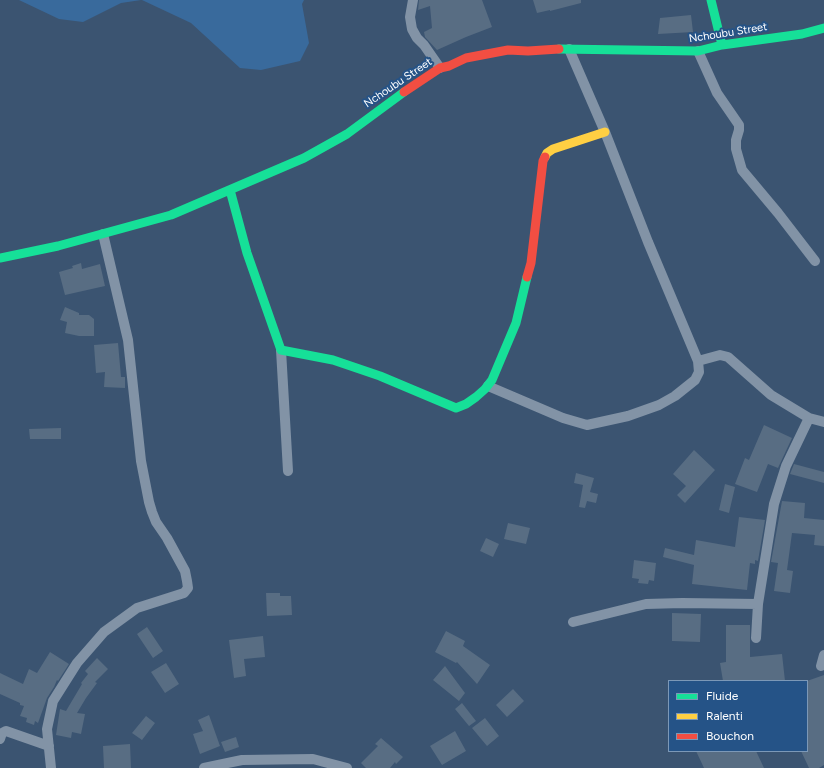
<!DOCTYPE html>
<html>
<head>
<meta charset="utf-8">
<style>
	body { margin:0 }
	#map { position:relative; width:824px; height:768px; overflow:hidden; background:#3b5471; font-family:Figtree,sans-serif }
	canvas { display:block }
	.legend { position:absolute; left:668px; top:680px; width:140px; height:72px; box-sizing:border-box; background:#255387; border:1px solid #7c98b7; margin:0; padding:5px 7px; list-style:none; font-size:12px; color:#fff }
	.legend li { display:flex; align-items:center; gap:8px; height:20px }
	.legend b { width:20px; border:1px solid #7c98b7 }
</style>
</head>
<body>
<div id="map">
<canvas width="824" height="768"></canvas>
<ul class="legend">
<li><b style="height:5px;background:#16e098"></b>Fluide</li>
<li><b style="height:5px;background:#ffcf43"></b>Ralenti</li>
<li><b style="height:5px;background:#f24e42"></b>Bouchon</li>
</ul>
</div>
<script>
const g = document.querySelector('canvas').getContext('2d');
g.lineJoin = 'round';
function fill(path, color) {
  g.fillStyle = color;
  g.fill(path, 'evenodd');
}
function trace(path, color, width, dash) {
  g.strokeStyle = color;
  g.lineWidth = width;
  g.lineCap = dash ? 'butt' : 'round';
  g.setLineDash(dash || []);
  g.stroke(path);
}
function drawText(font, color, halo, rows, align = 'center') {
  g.font = font + ' Figtree,sans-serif';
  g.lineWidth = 4;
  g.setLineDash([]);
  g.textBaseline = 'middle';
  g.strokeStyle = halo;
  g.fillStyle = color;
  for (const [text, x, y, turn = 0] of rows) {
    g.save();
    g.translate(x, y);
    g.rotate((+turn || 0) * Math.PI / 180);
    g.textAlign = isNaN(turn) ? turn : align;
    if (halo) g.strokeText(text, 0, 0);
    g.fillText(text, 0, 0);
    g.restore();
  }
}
fill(new Path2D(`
	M19 0H141L121 3 83 22 59 19Z
	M142 0H304L302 4 309 43 300 61 261 70 240 68 191 23Z`), '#396a9c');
fill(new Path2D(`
	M419 0H482L492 27 466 37 437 50 425 37 424 32 432 28 430 6 418 10Z
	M533 0H581V3L550 11V10L537 13Z
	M691 15 693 32 658 34 660 18Z
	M81 263 82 269 100 264 105 286 65 295 59 272 73 268 72 266Z
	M65 307 79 313V315H89L94 319V336H79L65 333 67 322 60 320Z
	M118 343 121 377H125V388L104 387 105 372 96 373 94 345Z
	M764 425 792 438 778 468 768 464 757 492 735 484 745 458 749 460Z
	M61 428V439H30L29 429Z
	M694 450 715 470 685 503 677 495 686 486 673 474Z
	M794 464 824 472V483L790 474Z
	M576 473 594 478 590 492 598 494 596 503 587 501 585 508 579 507 583 485 574 483Z
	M725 484 735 487 729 513 719 510Z
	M782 501 805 503 804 518 824 520V546L814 545 815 535 792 533 787 570 793 571 790 593 774 591 778 563 771 562Z
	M739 517 765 520 758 561 755 560V564L750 563 747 590 692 584 694 565 663 557 665 548 694 555 696 540 735 547Z
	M508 523 530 528 526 544 504 539Z
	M486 538 499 544 493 557 480 551Z
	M634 560 656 563 654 581 649 580 648 584 638 583 639 579 632 578Z
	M266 593H280V596H291L292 615 267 616Z
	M672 613 701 614 700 642 672 641Z
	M726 625H750V657L782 654 785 681H723L720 663 726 662Z
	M147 627 163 651 153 658 137 634Z
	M446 631 465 641 463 646 490 665 477 684 457 662 456 663 435 652Z
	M263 636 265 657 244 659 246 676 234 678 229 640Z
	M50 652 69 664 58 681 57 680 54 687 47 698 38 723 35 721 34 725 26 722 27 718 20 716 24 706 20 705V703L0 694V673L23 684 29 669 37 673Z
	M97 658 108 669 95 682 97 683 86 698 77 713 85 714 81 734 72 732 71 738 56 735 60 709 66 711 82 684 81 683 88 674 85 671Z
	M166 663 179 684 165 693 151 672Z
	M445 666 465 693 459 701 433 680Z
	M824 675V765L819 768H809L801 751H807V681Z
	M513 689 524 701 507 717 496 705Z
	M462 703 476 721 469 726 455 709Z
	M209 715 220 746 200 754 193 734 203 731 198 720Z
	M146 716 155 723 142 740 132 733Z
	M485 718 499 736 487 746 472 728Z
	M455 731 466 751 442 765 430 746Z
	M236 737 239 747 225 752 221 742Z
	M381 738 403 757 396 764 395 762 390 768H366L361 763 378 746 375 744Z
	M130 744 131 768H104L103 746Z
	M696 751H756L764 768H704Z`), '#586d83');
trace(new Path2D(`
	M413 0 410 17 412 29 417 38 424 45 440 68
	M698 51 717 93 739 125V130L736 140V149L742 170 778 213 815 261
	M281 350 288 471
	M698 361 720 355 728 357 771 395 809 418 824 422
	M488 386 563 418 587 425 628 416 659 405 675 396 695 380 699 372 698 361 648 242 605 132 569 49
	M573 622 646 604 682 603 758 604
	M756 638 758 604 774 504 786 466 809 418
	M821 666 824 655
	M0 739 2 733 6 731 49 746
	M51 768 47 729 53 701 77 663 104 632 137 608 184 593 188 588 187 581 185 571 167 538 156 522 152 512 149 502 141 461 128 340 103 234
	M204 768 242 760 313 759 347 768`), '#8293a6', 10);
trace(new Path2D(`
	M711 0 722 45
	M559 49 698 51 722 45 802 34 824 28
	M230 190 247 253 281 350 333 360 380 376 456 408 466 404 476 397 485 389 492 380 516 323 527 277
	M0 258 58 246 171 215 304 158 347 134 404 92`), '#16e098', 9);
trace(new Path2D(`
	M545 157 547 153 553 149 605 132`), '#ffcf43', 9);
trace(new Path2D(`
	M404 92 440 68 449 66 466 58 508 50 528 51 559 49
	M527 277 531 263 543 161 545 157`), '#f24e42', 9);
drawText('11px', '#fff', '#255387', [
	["Nchoubu Street",728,33,-9],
	["Nchoubu Street",398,83,-34]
]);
</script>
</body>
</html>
